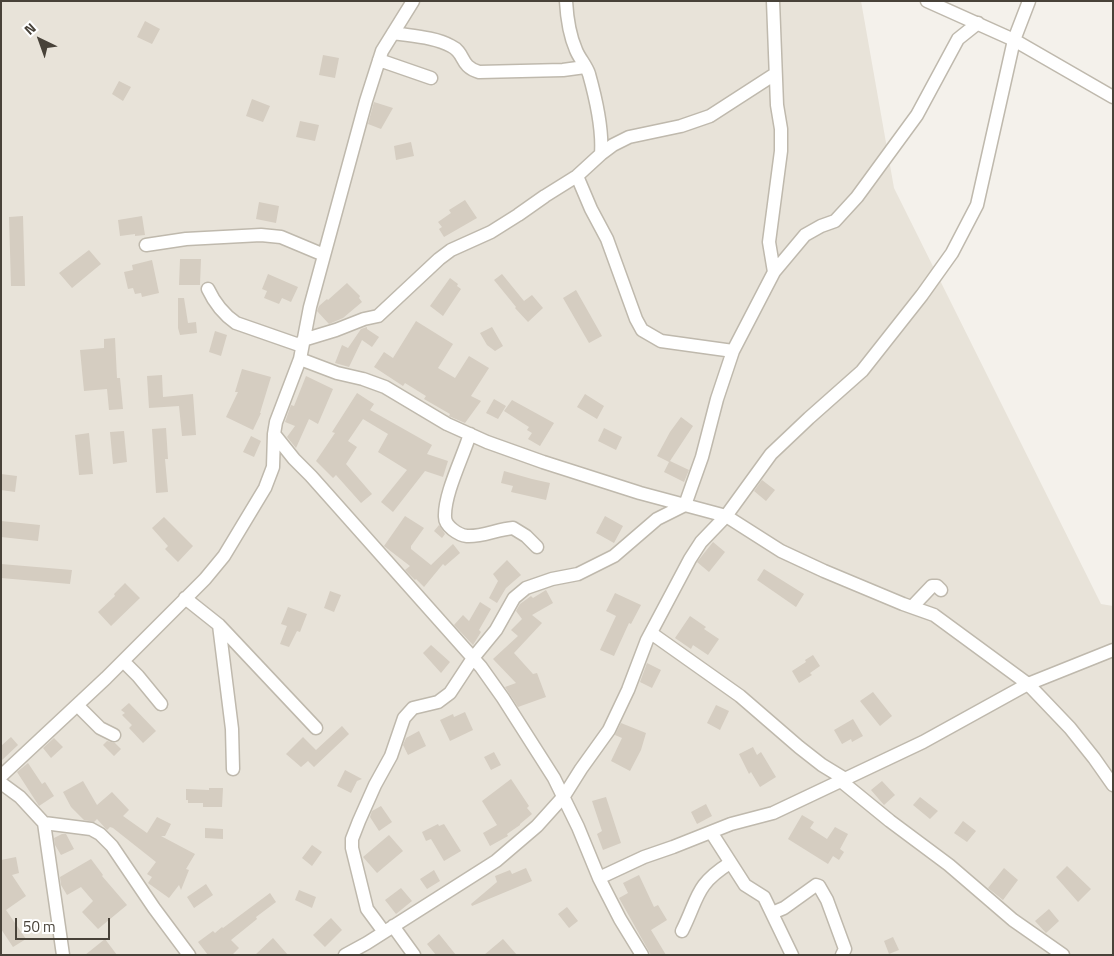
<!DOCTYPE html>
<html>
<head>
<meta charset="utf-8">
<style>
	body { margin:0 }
	#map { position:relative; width:1114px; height:956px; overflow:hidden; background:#f4f1eb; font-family:"Titillium Web",sans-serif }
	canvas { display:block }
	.frame { position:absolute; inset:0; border:2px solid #484239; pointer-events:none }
	.north { position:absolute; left:15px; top:15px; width:50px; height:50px; -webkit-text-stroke:4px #fff; paint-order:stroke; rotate:318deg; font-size:14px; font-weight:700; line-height:20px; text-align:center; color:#484239 }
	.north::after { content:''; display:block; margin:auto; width:18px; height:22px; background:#484239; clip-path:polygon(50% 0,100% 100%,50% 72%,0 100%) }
	.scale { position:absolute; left:15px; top:918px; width:95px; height:22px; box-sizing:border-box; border:2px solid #484239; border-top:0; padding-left:6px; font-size:15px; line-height:18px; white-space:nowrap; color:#484239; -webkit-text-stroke:4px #fff; paint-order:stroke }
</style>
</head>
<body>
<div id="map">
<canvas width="1114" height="956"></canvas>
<div class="frame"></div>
<div class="north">N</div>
<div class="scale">50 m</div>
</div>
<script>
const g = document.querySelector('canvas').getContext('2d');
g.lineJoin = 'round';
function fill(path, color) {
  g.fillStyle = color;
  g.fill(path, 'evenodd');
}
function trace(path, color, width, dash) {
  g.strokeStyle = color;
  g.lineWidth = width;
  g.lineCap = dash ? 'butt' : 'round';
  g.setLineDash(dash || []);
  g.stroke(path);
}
fill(new Path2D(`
	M1 1H861L894 188 1101 604 1113 606V955H1Z`), '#e8e3d9');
fill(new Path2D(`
	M145 21 160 29 152 44 137 37Z
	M323 55 339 58 335 78 319 75Z
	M119 81 131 87 123 101 112 94Z
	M252 99 270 106 263 122 246 116Z
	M374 102 393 108 381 129 368 124Z
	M300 121 319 125 315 141 296 137Z
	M411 142 414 156 396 160 394 146Z
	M465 200 477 218 444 237 439 229 442 227 438 222 451 213 449 210Z
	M259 202 279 206 276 223 256 219Z
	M23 216 25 286H11L9 217Z
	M142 216 145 235 135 236V234L120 236 118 220Z
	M89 250 101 264 72 288 59 273Z
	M180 259H201L200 285H179Z
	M152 260 159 293 142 297 141 293 135 294 133 288 128 289 124 272 133 270 132 265Z
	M268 274 298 287 291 302 282 298 279 304 264 298 267 291 262 289Z
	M502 274 524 301 532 295 543 308 528 322 515 308 516 307 494 280Z
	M450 278 458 284 457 286 461 289 443 316 430 306Z
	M347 283 360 296 359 298 362 302 343 318 329 324 317 311 319 306 327 299 328 300Z
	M576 290 602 336 589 343 563 298Z
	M178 298H184L188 323 196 322 197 333 180 335 178 328Z
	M416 321 453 344 438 368 455 378 469 356 489 368 471 396 481 401 465 423 451 417 449 416 450 414 424 399 426 396 405 383 403 386 374 367 384 352 393 358Z
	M367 327V329L379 337 372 347 362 340 349 367 335 363 342 345 348 348 361 329Z
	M492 327 503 346 495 351 487 345 480 333Z
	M215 331 227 335 221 356 209 352Z
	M115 338 117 378H120L123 409 109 410 107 389 84 391 80 350 104 348V339Z
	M242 369 271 377 260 413H261L253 430 226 417 238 392H235Z
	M162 375 163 397 193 394 196 435 182 436 179 406 149 408 147 376Z
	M306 376 333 389 318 424 309 419 296 448 287 437 295 426 285 422 291 405 294 406Z
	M357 393 374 404 370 410 432 445 427 454 448 461 443 477 425 471 393 512 381 502 407 470 378 452 388 434 363 419 348 441 357 447 346 464 372 494 361 503 336 475 333 478 316 461 335 433 332 432Z
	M585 394 604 406 597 419 577 407Z
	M494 399 506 406 498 419 486 413Z
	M512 400 554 423 540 446 528 439 532 433 527 430 529 427 504 411Z
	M681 417 693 426 670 461 689 470 684 482 664 472 669 462 657 456 670 432Z
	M166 428 168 459H165L168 492 156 493 152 429Z
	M604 428 622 437 616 450 598 441Z
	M124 431 127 462 113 464 110 432Z
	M89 433 93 474 79 475 75 435Z
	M251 436 261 441 254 457 243 452Z
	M504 471 532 479 550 483 546 500 511 492 513 486 501 483Z
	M1 474 17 476 15 492 1 490Z
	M762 480 775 490 766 501 754 491Z
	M405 516 424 528 411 546V549L431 565 453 544 460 553 445 566 443 564 424 587 416 579 415 580 405 570 410 566 384 546Z
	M605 516 623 526 614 543 596 533Z
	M164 517 193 546 178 562 165 549 168 546 152 528Z
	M1 521 40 525 38 541 1 537Z
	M439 525 445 534 442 538 434 531Z
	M713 542 725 552 709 572 697 562Z
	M507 560 521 575 506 588 497 603 489 598 498 581 493 574Z
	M1 564 72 570 70 584 1 578Z
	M764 569 804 594 796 607 757 580Z
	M125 583 140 598 111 626 98 612 115 596 114 594Z
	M546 590 553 603 532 615 542 623 514 653 533 674 537 673 546 697 518 707 505 687 516 683 493 659 518 636 511 630 522 619 516 611 520 604 531 596 533 598Z
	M330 591 341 595 334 612 324 608Z
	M615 593 641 605 631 624 629 623 614 656 600 650 616 616 606 611Z
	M480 602 491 609 479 630 481 632 473 645 454 625 463 615 469 621Z
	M288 607 307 614 300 632 297 631 289 647 280 644 287 626 281 624Z
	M690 616 706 627 704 629 719 639 708 655 693 645 691 649 675 638Z
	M431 645 450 662 441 673 423 653Z
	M813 655 820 666 810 673 812 675 799 683 792 671 806 662 805 660Z
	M647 663 661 670 652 688 640 682Z
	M873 692 892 716 880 726 860 701Z
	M129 703 156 731 143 743 129 728 132 725 122 715 125 713 121 710Z
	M716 705 729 711 720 730 707 723Z
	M465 712 473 730 450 741 440 720 453 714 454 717Z
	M853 719 863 736 852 742 851 739 842 744 834 730Z
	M621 723 646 733 641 750 630 771 611 761 622 738 615 735Z
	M342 726 349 734 314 767 308 761 301 767 286 754 303 737 316 750Z
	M419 731 426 746 408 755 403 745 406 738Z
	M11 737 18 745 1 761V746Z
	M54 738 63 747 51 758 43 748Z
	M107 741 115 743 121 749 114 756 103 745Z
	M753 747 757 755 761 752 776 777 760 787 751 772 749 774 739 754Z
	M494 752 501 765 491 770 484 757Z
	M28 763 42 784 45 782 54 796 39 806 17 772Z
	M345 770 362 779 357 781 351 793 337 786Z
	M511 779 529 806 527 808 532 814 520 824V825L507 834 508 836 490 846 483 833 497 825 482 801Z
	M83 781 97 805 112 792 129 810 123 816 147 833 157 817 171 824 165 836H161L195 854 186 869 189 870 181 890 179 885 169 898 148 883 152 877 147 874 156 862 113 828 110 827 107 830 97 819 94 822 84 820 71 807 63 792Z
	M882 781 895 795 884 805 871 790Z
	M209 788H223L222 807H203V803H188V800H186V789L209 790Z
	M606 797 621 843 603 850 597 834 602 831 592 801Z
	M920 797 938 811 930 819 913 805Z
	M706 804 712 816 697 824 691 812Z
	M381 806 392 822 379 831 370 817 372 811Z
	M802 815 814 822 810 828 827 839 835 827 848 834 840 849 844 852 839 860 833 856 828 864 788 839Z
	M963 821 976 831 967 842 954 833Z
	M438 824 439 826 444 824 461 851 444 861 431 839 426 841 422 832Z
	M205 828 223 829V839L205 838Z
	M62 834H66L74 849 61 855 55 845 54 838Z
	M389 835 403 851 377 873 363 857Z
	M312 845 322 852 312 866 302 858Z
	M16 857 19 873 12 875 26 896 6 910 26 939 13 947 1 929V860Z
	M91 859 103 875 102 876 127 905 98 929 82 912 93 901 81 887 67 895 61 885 60 877Z
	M1067 866 1091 889 1078 902 1056 877Z
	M526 868 532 881 472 906 471 904 497 882 495 876 510 870 512 874Z
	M1004 868 1018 880 1003 900 988 888Z
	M434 870 440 881 427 889 420 879Z
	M639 875 654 907 658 905 667 920 651 930 666 955H651L619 898 628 893 623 883Z
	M206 884 213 895 194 908 187 897Z
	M401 888 412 901 396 914 385 900Z
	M299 890 316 897 312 908 295 900Z
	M270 893 276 902 256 917 257 919 231 940 239 948 232 955H208L198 942 213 931 215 933 222 927 223 928Z
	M567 907 578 921 569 928 558 914Z
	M1049 909 1059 921 1046 933 1035 921Z
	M331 918 342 930 325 947 313 935Z
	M439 934 456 955H436L427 944Z
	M893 937 899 950 889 954 884 941Z
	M273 938 288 955H255Z
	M105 939 117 955H85Z
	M503 939 517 955H484Z`), '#d5cdc1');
const street = new Path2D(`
	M566 1C567 19 569 34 576 50 579 58 586 65 589 74 596 99 603 128 601 154
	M773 1 777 105 781 129V151L769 242 774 272
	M927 1 1014 40 1113 97
	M393 33C411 36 435 37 451 46 466 53 459 66 479 72L563 70 585 67
	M379 60 431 78
	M577 176 591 209 607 239 636 319 642 330 661 341 733 351
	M146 245 186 239 261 235 281 237 324 255
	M208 289C215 304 223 314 236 323L302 346
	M303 340 336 330 364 319 378 316 439 259 451 250 491 232 518 215 545 196 577 176 601 154 613 145 629 137 681 126 710 116 775 74
	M300 359 337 373 363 379 385 387 447 424 487 442 543 462 640 493 726 516 781 551 824 571 903 604 934 615 1028 684 1070 728 1094 758 1113 785
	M274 434 294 459 311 476 481 667 503 698 554 778 578 827 599 878 620 919 642 955
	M470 434C463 457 444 494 445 517 445 526 458 535 467 536 482 537 498 529 513 528L526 536 537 547
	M185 598 219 625 316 728
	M912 607 932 586H937L941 590
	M219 625 232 729 233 769
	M651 633 740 696 799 747 822 765 845 779
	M123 661 138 676 161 704
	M77 705 100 728 114 735
	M1 776 106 678 205 579 224 556 265 488 273 467 274 434 276 422 300 359 310 307 366 101 382 51 413 1
	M841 781 890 821 949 865 1013 920 1063 955
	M1 783 20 797 44 823 91 829 100 834 112 846 154 908 189 955
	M44 823 63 955
	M711 832 745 885 764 897 792 955
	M599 878 644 857 673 847 731 824 773 813 923 742 1028 684 1113 650
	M772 913 784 908 816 885 819 886 827 900 845 949 842 955
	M393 926 414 955
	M682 931C699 897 695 885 730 863
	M384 932 367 909 352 848V839L359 821 375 785 391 756 404 718 413 708 438 702 450 693 473 658 496 630 514 598 526 588 552 579 578 574 614 556 657 519 685 505 702 457 717 399 733 351 774 272 805 235 821 226 835 221 857 197 917 115 958 39 978 23
	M345 955 367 943 496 861 537 826 564 796 581 769 609 730 628 690 647 640 690 559 701 542 726 516 771 454 809 418 862 371 922 295 952 253 977 205 1014 40 1029 1`);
trace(street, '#bfb9ad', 15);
trace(street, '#fff', 12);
</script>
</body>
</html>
